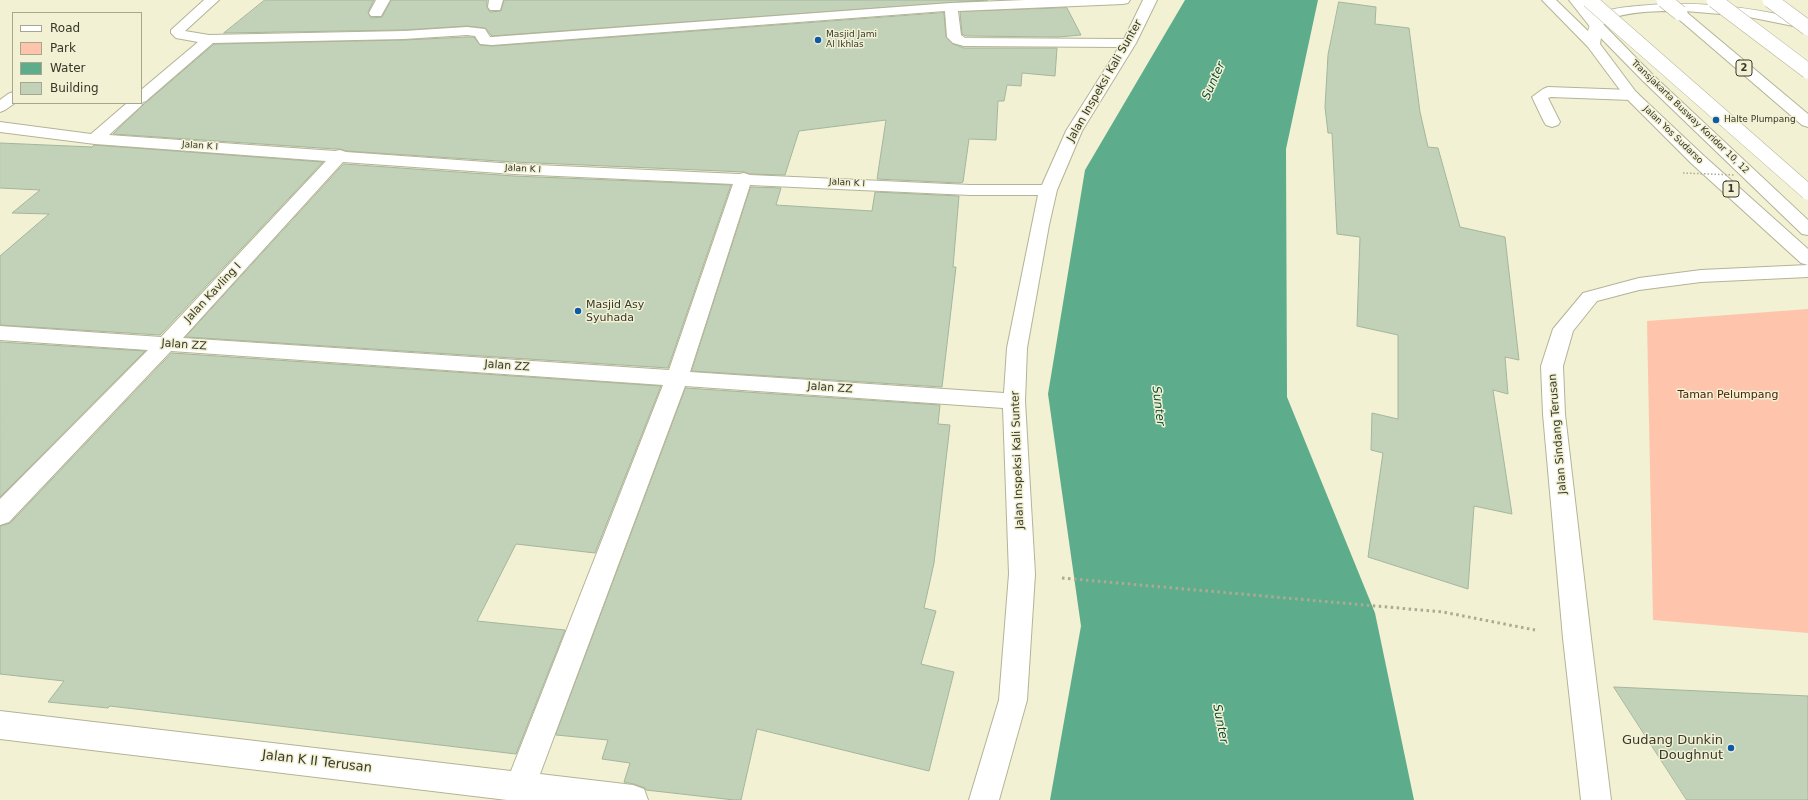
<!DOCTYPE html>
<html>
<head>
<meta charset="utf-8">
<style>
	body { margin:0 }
	#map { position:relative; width:1808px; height:800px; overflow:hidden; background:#f2f1d3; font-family:"DejaVu Sans",sans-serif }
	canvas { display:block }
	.legend { position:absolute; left:12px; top:12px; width:130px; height:92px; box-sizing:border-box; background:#f2f1d3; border:1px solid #a7a790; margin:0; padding:5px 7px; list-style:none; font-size:12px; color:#37372b }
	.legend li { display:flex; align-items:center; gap:8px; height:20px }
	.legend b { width:20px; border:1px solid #a7a790 }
</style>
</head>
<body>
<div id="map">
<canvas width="1808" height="800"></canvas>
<ul class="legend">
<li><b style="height:5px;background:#fff"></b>Road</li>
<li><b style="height:11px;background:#fec5ac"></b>Park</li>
<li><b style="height:11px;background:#5dac8b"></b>Water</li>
<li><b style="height:11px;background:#c2d2b9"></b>Building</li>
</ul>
</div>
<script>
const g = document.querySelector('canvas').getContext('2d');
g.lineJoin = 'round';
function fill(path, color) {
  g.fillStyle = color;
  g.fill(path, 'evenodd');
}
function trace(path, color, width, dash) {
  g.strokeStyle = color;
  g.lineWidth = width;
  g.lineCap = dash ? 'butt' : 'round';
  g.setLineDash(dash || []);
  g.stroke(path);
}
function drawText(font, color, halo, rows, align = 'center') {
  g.font = font + ' "DejaVu Sans",sans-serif';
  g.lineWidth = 3;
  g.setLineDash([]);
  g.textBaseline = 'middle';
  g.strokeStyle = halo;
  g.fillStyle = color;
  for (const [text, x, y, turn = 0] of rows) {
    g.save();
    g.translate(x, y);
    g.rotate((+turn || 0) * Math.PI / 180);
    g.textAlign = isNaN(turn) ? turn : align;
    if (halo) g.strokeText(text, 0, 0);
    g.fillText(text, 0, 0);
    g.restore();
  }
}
fill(new Path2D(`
	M1808 309V633L1653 620 1647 321Z`), '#fec5ac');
fill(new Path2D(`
	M1185 0H1318L1286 149 1287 397 1375 613 1414 800H1050L1081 626 1048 394 1085 170Z`), '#5dac8b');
const building = new Path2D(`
	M265 0H374L368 12 371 18 382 17 391 0H487V7L490 12 501 11 504 0H988L492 36 485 28 467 26 404 30 224 33Z
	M1339 2 1376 7 1375 24 1409 28 1420 112 1428 147 1438 148 1460 227 1505 237 1519 360 1505 357 1508 394 1493 390 1512 514 1474 506 1468 589 1368 557 1383 453 1371 450 1372 413 1398 419V335L1357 326 1360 237 1337 234 1332 133H1328L1325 107 1328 55Z
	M1067 8 1081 35 1058 37 966 36 962 34 960 12Z
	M944 13 946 37 953 44 964 48H1057L1055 76 1022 73 1021 86 1007 85 1004 101H998L996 140 969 139 963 182 960 183 877 179 886 120 799 131 785 175 750 174 744 172 514 162 346 151 340 149H335L113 134 143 105 214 44 404 40 467 37H474L480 45 492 46Z
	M0 143 92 147 94 145 323 162 160 335 0 325V256L49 214 12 213 40 190 0 188Z
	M344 164 514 176 731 185 668 368 186 337Z
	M751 187 781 188 776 205 872 211 875 192 959 196 953 267H956L942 387 692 371Z
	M0 342 145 351 0 497Z
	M172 353 661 386 595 553 516 544 477 621 565 630 516 754 110 706 108 708 48 702 64 681 0 674V526L10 523Z
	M686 388 940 405 938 424 950 425 934 563 924 608 936 611 921 664 954 672 929 771 757 729 741 800H734L646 790 645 788 634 784 624 782 630 763 602 759 608 740 556 735Z
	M1614 687 1808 696V800H1687Z`);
fill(building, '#c2d2b9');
trace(building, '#a4b59c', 1);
const minor = new Path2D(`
	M204 0H219L185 31 209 35 404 31 467 27 485 29 490 37H492L951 3 1025 0H1130L1128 3 1123 4 958 11 961 35 965 38 1124 39 1143 0H1157L1136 43 1082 131 1057 190 1049 225 1027 348 1025 401 1035 574 1027 700 999 800H969L999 700 1009 574 1003 408 685 386 540 774 633 785 644 789 648 800H507L0 739V711L511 771 663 385 171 351 9 522 0 525V499L148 350 0 340V326L161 337 326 161 95 144 0 132V122L91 134 127 103H141V90L198 42 176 38 171 33V30ZM945 11 947 37 953 43 964 46 1119 47 1066 131 1042 185H970L750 175 744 173 739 174 514 164 346 152 340 150 335 151 109 135 141 106 143 102 146 101 213 43 404 39 467 35 475 36 480 44 492 45ZM343 162 514 174 733 184 669 370 183 338ZM750 185 970 195H1038L1007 348 1004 393 690 372Z
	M376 0H390L381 16H371L369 13Z
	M489 0H503L500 10H490L488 7Z
	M1569 0H1583L1601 22 1653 75 1808 220V235L1802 234 1643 81 1591 28Z
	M1548 87 1631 90 1636 92 1639 95 1636 98 1631 100 1551 97 1548 98 1560 122 1558 125 1552 127 1546 125 1544 122 1532 97 1543 89Z
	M13 92V103H15L5 110 0 112V100L8 94Z
	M1808 265V277L1701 282 1639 290 1597 301 1573 331 1563 366 1565 414 1591 638 1611 800H1581L1563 638 1543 414 1541 366 1553 329 1583 293 1639 278 1701 270Z`);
const highway = new Path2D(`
	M1542 0H1556L1588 31C1594 8 1619 8 1638 6 1696 0 1751 7 1808 21V29L1744 16 1685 11 1808 114V127L1802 125 1675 16 1673 13 1675 11C1658 11 1613 11 1603 25L1600 44 1636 92 1704 156 1808 249V265L1801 263 1692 164 1626 98 1588 47Z`);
trace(minor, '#b4b396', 2);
trace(highway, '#b4b396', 2);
trace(new Path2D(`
	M1062 578 1443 612 1535 630`), '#abaa93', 3, [2.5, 3.5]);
fill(minor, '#fff');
fill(highway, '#fff');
const highwayBridge = new Path2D(`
	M1589 0 1808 192
	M1664 0 1680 13
	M1714 0 1808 71
	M1770 0 1808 28`);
trace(highwayBridge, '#b4b396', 16, []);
trace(new Path2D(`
	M1683 173 1735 175`), '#abaa93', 1.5, [1.5, 2]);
trace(highwayBridge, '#fff', 15);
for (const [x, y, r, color] of [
	[818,40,4,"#0e5aa9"],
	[1716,120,4,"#0e5aa9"],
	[578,311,4,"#0e5aa9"],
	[1731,748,4,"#0e5aa9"]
]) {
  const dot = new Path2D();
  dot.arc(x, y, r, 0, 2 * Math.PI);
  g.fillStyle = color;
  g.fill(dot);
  trace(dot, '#f2f1d3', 1.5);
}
drawText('9px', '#37372b', '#f2f1d3', [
	["Masjid Jami",826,35],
	["Al Ikhlas",826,45],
	["Halte Plumpang",1724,120]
], 'left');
drawText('9px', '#37372b', '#f2f1d3', [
	["Transjakarta Busway Koridor 10, 12",1690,117,44],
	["Jalan Yos Sudarso",1673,135,44],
	["Jalan K I",200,146,4],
	["Jalan K I",523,169,3],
	["Jalan K I",847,183,3]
]);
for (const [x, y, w] of [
	[1744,68,16],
	[1731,189,16]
]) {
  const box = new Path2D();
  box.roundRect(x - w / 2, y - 8, w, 16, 3);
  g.fillStyle = '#f2f1d3';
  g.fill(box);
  trace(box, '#37372b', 1);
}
drawText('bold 10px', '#37372b', null, [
	["2",1744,68],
	["1",1731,189]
]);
drawText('11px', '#37372b', '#f2f1d3', [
	["Jalan Inspeksi Kali Sunter",1105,81,-60],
	["Jalan Kavling I",213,293,-47],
	["Jalan ZZ",184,345,4],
	["Jalan ZZ",507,366,4],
	["Jalan ZZ",830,388,4],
	["Jalan Sindang Terusan",1558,434,-95],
	["Jalan Inspeksi Kali Sunter",1018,460,-92]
]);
drawText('11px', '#37372b', '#f2f1d3', [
	["Masjid Asy",586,305],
	["Syuhada",586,318]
], 'left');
drawText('11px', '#4b2009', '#f2f1d3', [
	["Taman Pelumpang",1728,395]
]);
drawText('italic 12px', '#0e4f39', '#f2f1d3', [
	["Sunter",1214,81,-66],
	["Sunter",1158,406,83],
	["Sunter",1220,724,79]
]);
drawText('13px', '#37372b', '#f2f1d3', [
	["Gudang Dunkin",1723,741],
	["Doughnut",1723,756]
], 'right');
drawText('13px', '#37372b', '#f2f1d3', [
	["Jalan K II Terusan",317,762,7]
]);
</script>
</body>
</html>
